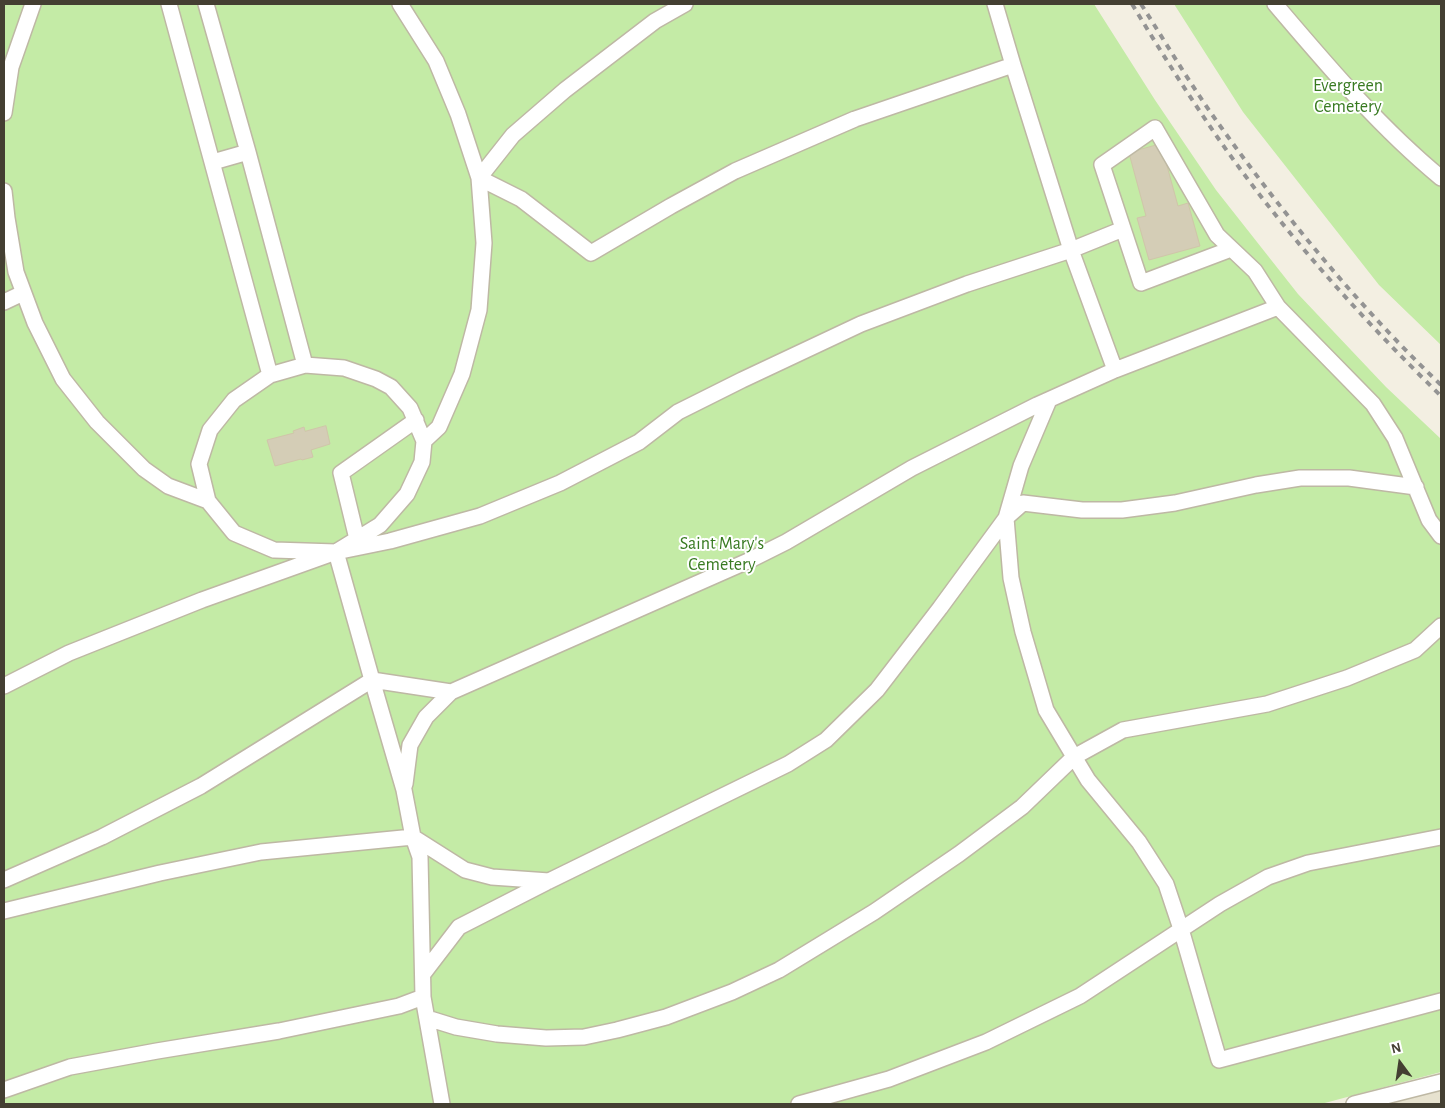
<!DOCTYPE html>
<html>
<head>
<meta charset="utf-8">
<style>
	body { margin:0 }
	#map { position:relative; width:1445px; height:1108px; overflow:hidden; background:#f3efe2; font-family:"Alegreya Sans",sans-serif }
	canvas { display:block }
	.frame { position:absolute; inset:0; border:5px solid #443f32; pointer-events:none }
	.north { position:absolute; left:1375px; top:1038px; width:50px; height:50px; -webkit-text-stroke:4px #fff; paint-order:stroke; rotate:346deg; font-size:14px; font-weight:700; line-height:20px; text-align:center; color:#443f32 }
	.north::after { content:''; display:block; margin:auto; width:18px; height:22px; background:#443f32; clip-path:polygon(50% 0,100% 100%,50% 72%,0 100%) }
</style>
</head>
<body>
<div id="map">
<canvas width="1445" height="1108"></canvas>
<div class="frame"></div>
<div class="north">N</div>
</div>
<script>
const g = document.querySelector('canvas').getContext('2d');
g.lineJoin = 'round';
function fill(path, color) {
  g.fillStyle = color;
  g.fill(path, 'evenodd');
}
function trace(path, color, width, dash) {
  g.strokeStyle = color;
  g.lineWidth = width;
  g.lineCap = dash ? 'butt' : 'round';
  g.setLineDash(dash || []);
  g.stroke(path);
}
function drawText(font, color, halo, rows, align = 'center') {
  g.font = font + ' "Alegreya Sans",sans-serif';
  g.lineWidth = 4;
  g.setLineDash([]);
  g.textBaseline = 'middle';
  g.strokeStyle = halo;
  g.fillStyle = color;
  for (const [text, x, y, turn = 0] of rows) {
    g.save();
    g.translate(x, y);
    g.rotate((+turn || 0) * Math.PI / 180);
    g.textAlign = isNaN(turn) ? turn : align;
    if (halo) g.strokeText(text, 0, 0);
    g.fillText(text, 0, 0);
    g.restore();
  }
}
fill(new Path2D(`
	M1441 1089V1104H1384Z`), '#e7e2cf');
fill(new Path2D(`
	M4 4H1094L1155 100 1216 190 1298 294 1386 387 1441 439V1072L1321 1104H4Z
	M1174 4H1441V345L1379 285 1243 112Z`), '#c4eba6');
const building = new Path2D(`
	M1161 144 1178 206 1188 203 1200 246 1149 260 1137 218 1146 216 1129 153Z
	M326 426 330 444 311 450 313 457 302 460 301 459 275 466 267 440 294 433 293 431 304 427 305 431Z`);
fill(building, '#d4cdb6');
trace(building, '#d0c6a9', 1);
const minor = new Path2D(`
	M169 4 270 375
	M206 4 248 152 305 365
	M400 4 436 61 458 114 479 178 484 243 479 310 462 374 439 427 424 441
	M685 4 655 21 565 90 513 135 479 178 521 199 591 253 671 206 735 171 855 119 1013 65
	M995 4 1013 65 1071 250 1115 370
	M1275 4C1327 65 1379 127 1441 178
	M4 113 11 67 33 4
	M213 162 248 152
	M4 191 7 218 16 272 35 323 63 379 97 422 144 469 168 486 208 501
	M1231 249 1141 283 1102 165 1155 128 1217 235 1255 271 1278 307 1373 404 1395 438 1429 520 1441 536
	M4 302 23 293
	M305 365 344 368 376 379 391 387 410 408 424 441 422 462 407 494 380 525 336 552 274 550 234 533 208 501 199 464 210 430 234 400 270 375Z
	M1049 400 1021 466 1006 518 1011 578 1023 632 1046 710 1088 780 1139 842 1166 884 1181 929 1219 1060 1441 1001
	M357 539 341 473 416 420
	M336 552 372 680 404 790 413 837 420 857 423 997 442 1104
	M4 686 69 653 202 600 336 552 390 541 480 516 560 483 639 442 678 412 742 380 861 324 967 284 1071 250 1123 229
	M405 784 410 745 426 717 451 692
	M4 880 102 837 201 786 372 680 451 692 748 561 786 542 912 468 1037 405 1115 370 1278 307
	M4 911 160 873 261 852 413 837 465 870 492 877 549 881
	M423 974 459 927 549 881 788 764 826 740 877 690 940 608 1006 518 1023 503 1082 510H1122L1175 503 1256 485 1300 478H1349L1416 487
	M427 1018 456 1027 497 1034 546 1038 584 1037 617 1030 666 1017 732 992 779 970 874 912 959 854 1022 807 1074 757 1123 730 1267 704 1347 678 1415 650 1441 626
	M4 1090 70 1067 157 1051 279 1031 399 1006 423 997
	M799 1104 889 1079 986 1042 1080 996 1220 904 1268 877 1308 863 1441 837
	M1354 1104 1441 1082`);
trace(minor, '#beb8a4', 18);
trace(minor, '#fff', 15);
trace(new Path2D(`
	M1132 4C1155 42 1178 79 1203 116 1271 218 1354 311 1441 396
	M1141 4C1164 40 1186 77 1211 113 1278 208 1357 305 1441 385`), '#939393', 4, [6, 6]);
drawText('18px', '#387a21', '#fff', [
	["Evergreen",1348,86],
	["Cemetery",1348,107],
	["Saint Mary's",722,544],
	["Cemetery",722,565]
]);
</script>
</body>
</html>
